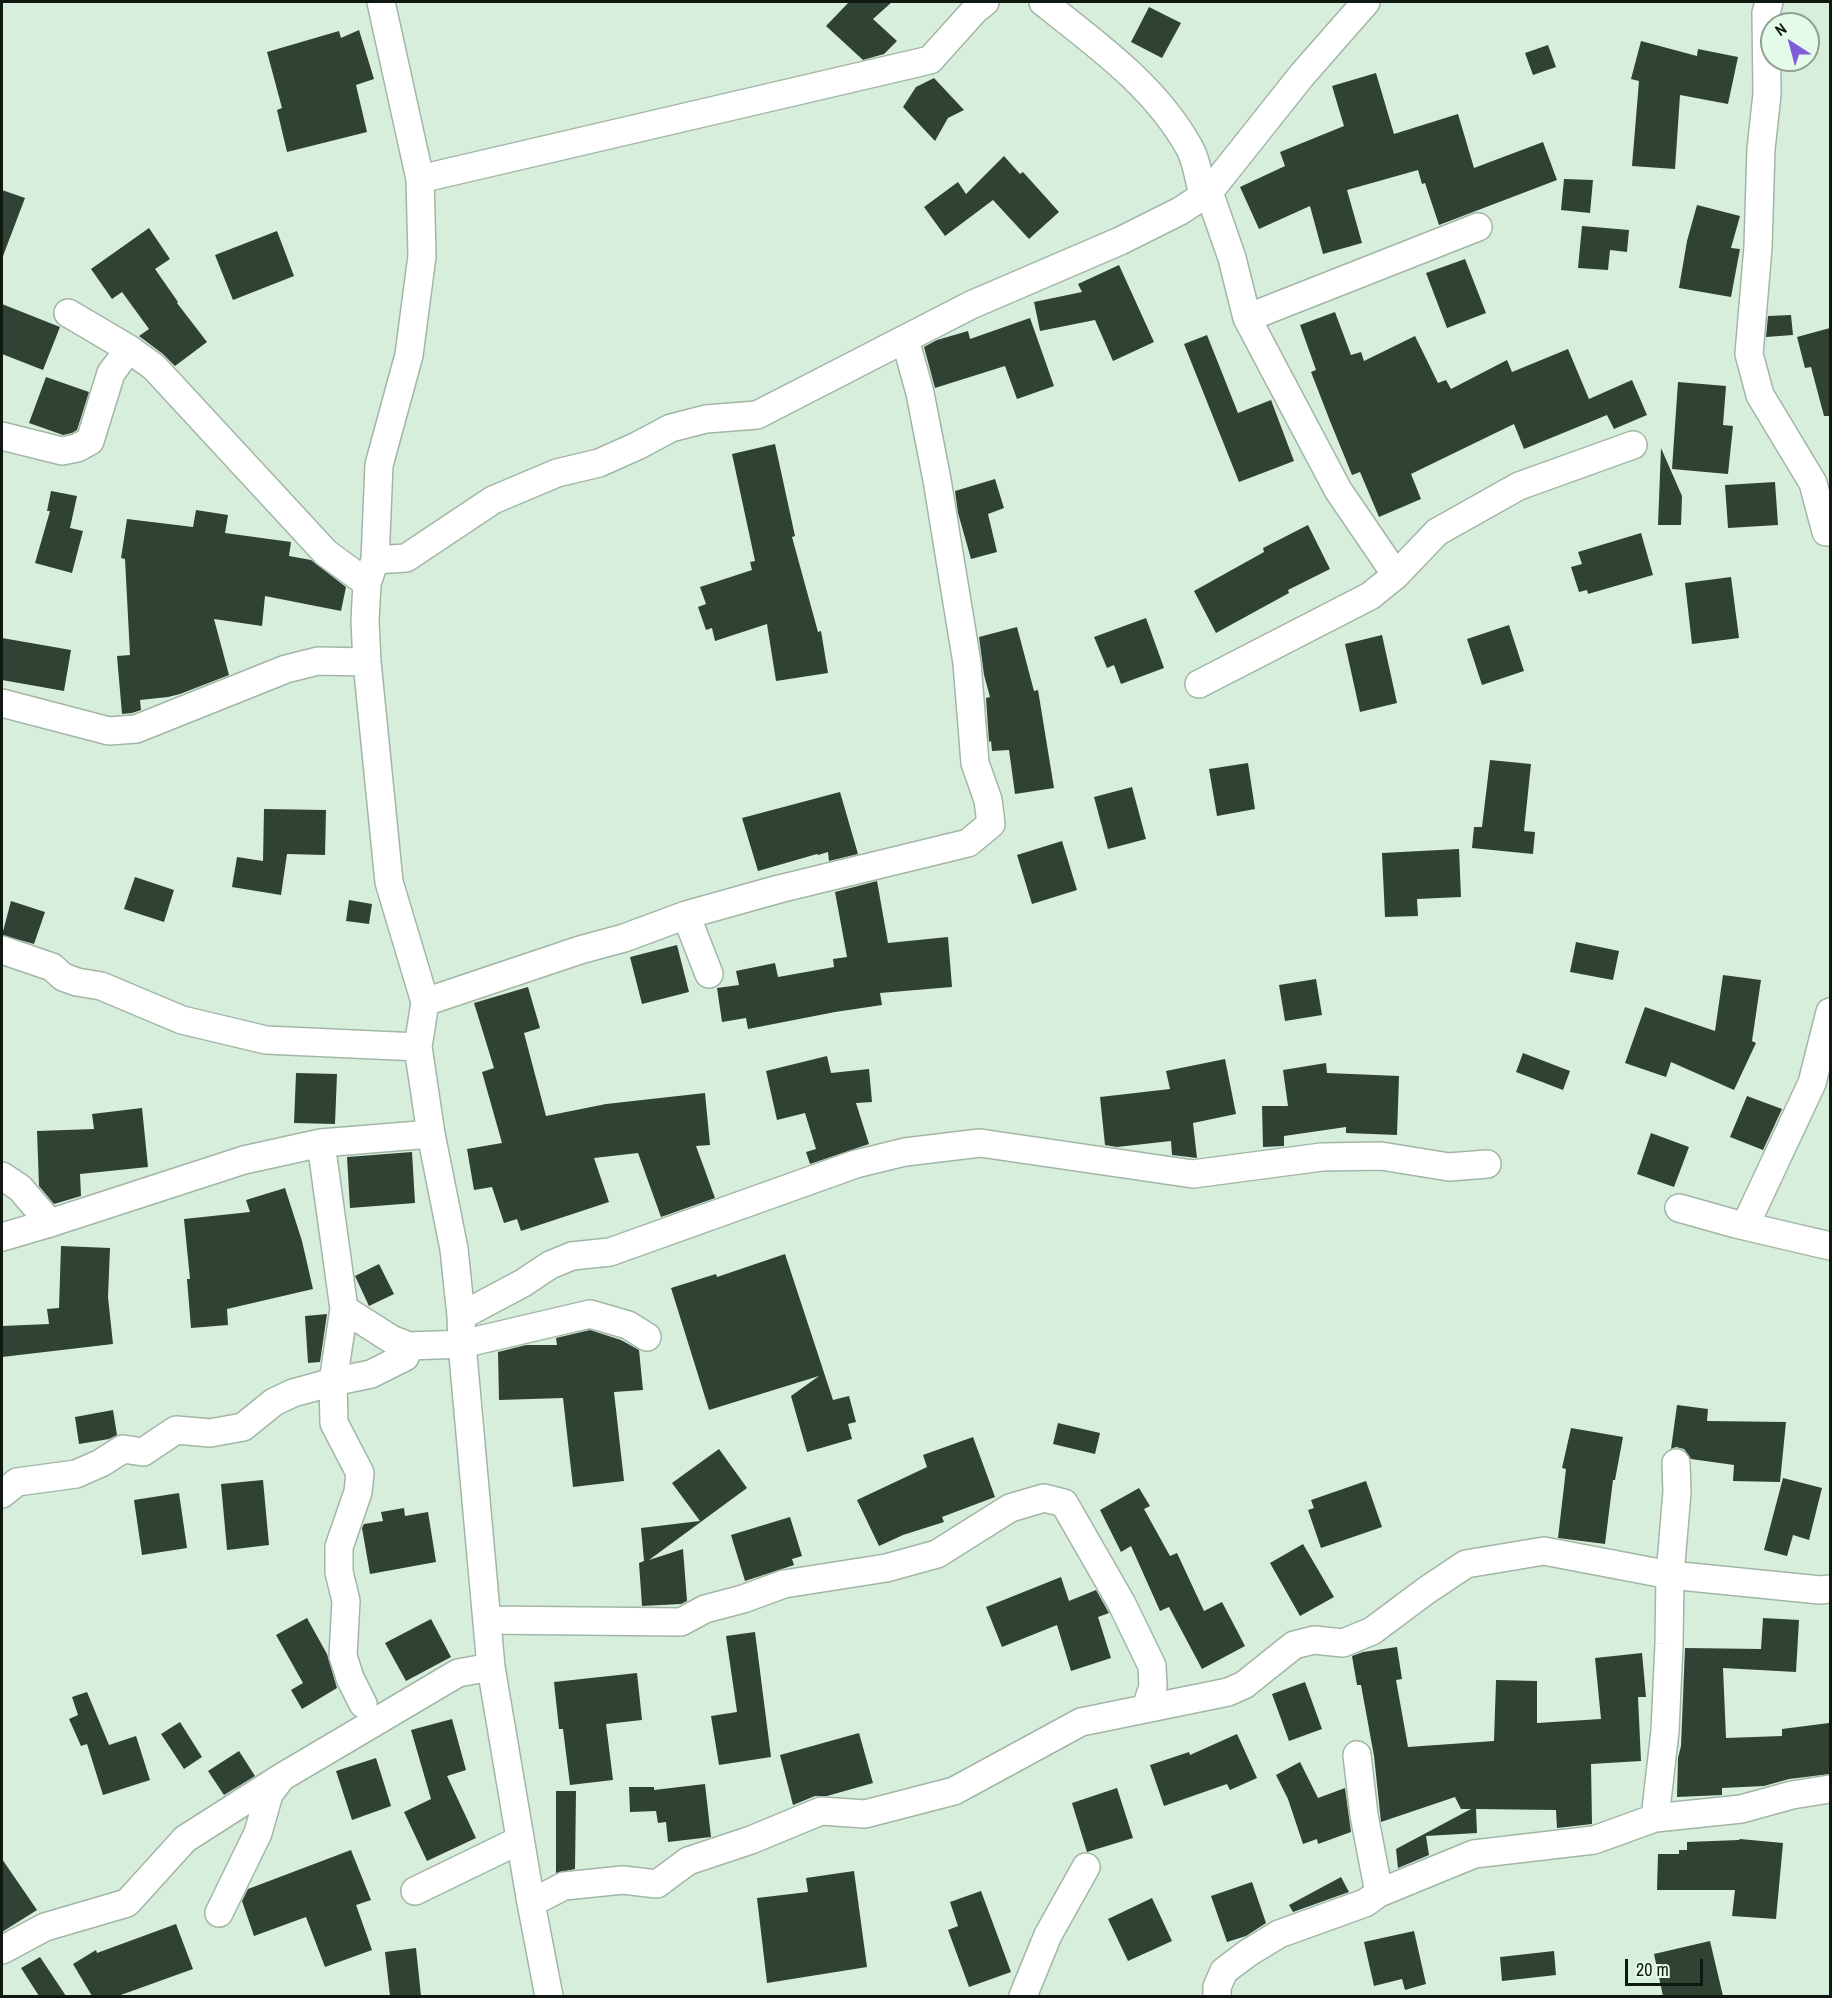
<!DOCTYPE html>
<html>
<head>
<meta charset="utf-8">
<style>
	body { margin:0 }
	#map { position:relative; width:1832px; height:1998px; overflow:hidden; background:#d8eedc; font-family:"Archivo Narrow",sans-serif }
	canvas { display:block }
	.frame { position:absolute; inset:0; border:3px solid #101812; pointer-events:none }
	.north { position:absolute; left:1760px; top:12px; width:60px; height:60px; box-sizing:border-box; background:#e5fbe9; border:2px solid #90a093; border-radius:50%; rotate:324deg; font-size:16px; font-weight:700; line-height:24px; text-align:center; color:#101812 }
	.north::after { content:''; display:block; margin:auto; width:21px; height:27px; background:#815ed8; clip-path:polygon(50% 0,100% 100%,50% 72%,0 100%) }
	.scale { position:absolute; left:1625px; top:1959px; width:78px; height:27px; box-sizing:border-box; border:3px solid #101812; border-top:0; padding-left:8px; font-size:18px; line-height:21px; white-space:nowrap; color:#101812; -webkit-text-stroke:4px #e5fbe9; paint-order:stroke }
</style>
</head>
<body>
<div id="map">
<canvas width="1832" height="1998"></canvas>
<div class="frame"></div>
<div class="north">N</div>
<div class="scale">20 m</div>
</div>
<script>
const g = document.querySelector('canvas').getContext('2d');
g.lineJoin = 'round';
function fill(path, color) {
  g.fillStyle = color;
  g.fill(path, 'evenodd');
}
function trace(path, color, width, dash) {
  g.strokeStyle = color;
  g.lineWidth = width;
  g.lineCap = dash ? 'butt' : 'round';
  g.setLineDash(dash || []);
  g.stroke(path);
}
fill(new Path2D(`
	M849 2H892L873 19 897 41 884 54 863 60 826 26Z
	M1149 7 1181 23 1162 58 1131 42Z
	M359 30 374 79 356 85 367 132 287 152 277 110 282 108 267 52 339 31 341 38Z
	M1641 41 1697 56 1698 49 1738 57 1728 104 1680 95 1675 169 1632 166 1639 81 1631 79Z
	M1548 45 1556 67 1533 75 1525 53Z
	M1376 73 1394 134 1458 114 1474 168 1543 142 1557 180 1439 225 1425 183 1422 184 1418 170 1347 190 1362 243 1323 254 1310 206 1259 229 1240 187 1285 166 1280 152 1344 126 1332 86Z
	M934 78 964 110 948 118 935 141 903 107 916 87Z
	M1004 156 1020 174 1023 172 1059 212 1029 239 993 200 945 236 924 207 958 182 966 194Z
	M1564 179 1593 180 1590 213 1561 210Z
	M2 190 25 198 3 256H2Z
	M1697 205 1740 216 1731 248 1740 249 1731 297 1679 288 1687 241Z
	M1582 226 1629 230 1627 252 1610 250 1608 270 1578 268Z
	M149 228 170 259 155 269 178 302 177 303 207 342 175 366 163 354 139 336 149 329 122 292 112 299 91 269Z
	M277 231 294 276 233 300 215 255Z
	M1465 259 1486 313 1447 328 1426 273Z
	M1119 265 1154 342 1113 361 1095 320 1040 331 1034 302 1082 292 1078 284Z
	M2 304 60 327 43 370 2 354Z
	M1335 312 1351 355 1361 352 1364 361 1415 336 1438 383 1446 380 1451 389 1507 360 1512 372 1568 349 1589 399 1632 380 1647 415 1614 429 1607 415 1524 449 1514 424 1411 474 1421 499 1379 517 1360 472 1352 475 1330 421 1311 372 1316 370 1300 325Z
	M1791 315 1793 335 1766 337 1768 316Z
	M1030 318 1054 386 1017 399 1005 366 935 388 924 347 937 340 968 331 970 339Z
	M1830 328V416H1824L1811 367 1805 368 1797 337Z
	M1207 335 1238 413 1271 400 1294 461 1239 482 1184 344Z
	M46 377 89 392 77 430 72 433 63 435 29 423Z
	M1678 382 1726 386 1723 425 1733 426 1728 474 1672 469Z
	M775 444 795 536 792 537 818 632 821 631 828 673 776 681 767 624 715 641 712 628 706 630 698 607 706 604 700 587 752 570 750 562 755 561 732 454Z
	M1661 448 1682 496 1681 525H1658Z
	M995 479 1004 508 988 514 997 552 971 559 958 513 955 491Z
	M1775 482 1778 525 1728 528 1725 485Z
	M51 491 77 496 70 528 83 531 72 573 35 563 50 511H47Z
	M196 510 228 515 225 533 291 542 289 556 311 560 346 587 341 611 265 596 262 626 214 619 229 675 180 694 168 697 140 700 141 710 132 713 122 714 117 656 130 655 125 559 121 558 127 519 193 527Z
	M1308 525 1330 569 1288 590 1289 593 1216 633 1194 591 1264 552 1263 548Z
	M1641 533 1653 575 1588 594 1587 590 1579 592 1571 567 1582 564 1578 552Z
	M1731 577 1739 638 1692 644 1685 583Z
	M1146 618 1164 668 1121 684 1114 665 1107 668 1094 637Z
	M1509 625 1524 671 1482 685 1467 639Z
	M1017 627 1034 691 1038 690 1054 788 1015 794 1009 750 992 751 991 741 989 742 986 698 990 697 984 675 979 637Z
	M1382 635 1397 703 1360 712 1345 644Z
	M2 638 71 650 64 691 2 680Z
	M1490 760 1531 764 1524 831 1535 832 1533 854 1472 848 1474 827H1482Z
	M1248 763 1255 809 1217 816 1209 769Z
	M1132 787 1146 839 1108 849 1094 797Z
	M840 792 858 854 829 861 828 852 818 855 817 854 758 871 742 818Z
	M264 809 326 810 325 855 287 854 281 895 232 887 237 857 263 861Z
	M1062 841 1077 890 1032 904 1017 855Z
	M1459 849 1461 897 1417 899 1418 916 1385 917 1382 853Z
	M135 877 174 890 164 922 124 909Z
	M877 881 888 943 948 937 952 987 880 993 882 1005 835 1012 748 1029 746 1018 722 1022 717 988 739 985 736 971 775 963 778 977 834 967 833 959 847 957 835 892Z
	M349 900 372 904 369 924 346 921Z
	M11 901 45 912 34 944 2 935Z
	M1576 942 1619 951 1613 980 1570 972Z
	M677 945 689 992 642 1004 630 957Z
	M1723 975 1761 980 1752 1041 1756 1043 1734 1090 1671 1062 1666 1077 1625 1063 1645 1007 1715 1031Z
	M1316 979 1322 1015 1285 1021 1279 985Z
	M528 987 540 1028 524 1033 546 1116 606 1104 705 1093 710 1145 696 1146 715 1198 661 1217 638 1153 594 1158 609 1202 521 1231 517 1219 504 1223 492 1187 474 1190 467 1149 502 1143 482 1072 494 1068 474 1003Z
	M1523 1053 1570 1071 1563 1090 1516 1072Z
	M827 1056 831 1073 869 1069 872 1102 856 1103 869 1144 810 1164 806 1152 816 1149 805 1113 777 1120 766 1071Z
	M1225 1059 1236 1114 1193 1123 1197 1158 1172 1155 1171 1141 1117 1147 1105 1145 1100 1097 1170 1089 1166 1071Z
	M1326 1063 1327 1073 1399 1076 1397 1135 1346 1133V1127L1284 1136V1146L1263 1147 1262 1106H1288L1283 1070Z
	M296 1073 337 1074 335 1124 294 1123Z
	M1747 1096 1782 1109 1763 1150 1730 1137Z
	M142 1108 148 1167 80 1174 81 1196 54 1204 39 1186 37 1131 94 1129 92 1114Z
	M1651 1133 1689 1147 1674 1187 1637 1174Z
	M412 1152 415 1203 350 1208 347 1157Z
	M285 1188 302 1241 313 1289 227 1309 228 1325 191 1328 187 1279H190L184 1219 250 1212 246 1200Z
	M61 1246 110 1248 108 1297 113 1344 2 1357V1326L49 1324 47 1309 59 1308Z
	M785 1254 833 1400 849 1396 856 1422 848 1424 852 1439 807 1452 791 1396 819 1376 709 1410 671 1288 716 1274 717 1277Z
	M379 1264 394 1294 369 1306 355 1276Z
	M327 1314 320 1362 308 1363 305 1316Z
	M590 1330 621 1340 639 1350 643 1390 614 1392 624 1481 573 1487 563 1398 499 1400 498 1352 526 1345H557L556 1338Z
	M1677 1405 1708 1409 1707 1421 1786 1422 1780 1482 1733 1481 1734 1465 1691 1459 1684 1449 1676 1447 1671 1449Z
	M113 1410 117 1435 109 1439 79 1444 75 1417Z
	M1058 1423 1100 1433 1095 1454 1053 1444Z
	M1571 1428 1623 1437 1615 1480H1613L1605 1544 1558 1538 1566 1469 1562 1468Z
	M973 1437 995 1497 942 1517 944 1522 903 1535 879 1546 857 1500 927 1467 923 1455Z
	M719 1449 747 1488 649 1560 683 1549 687 1601 681 1604 642 1606 639 1563 644 1561 641 1528 700 1521 672 1483Z
	M1783 1478 1822 1488 1809 1540 1793 1535 1787 1556 1764 1550Z
	M263 1480 269 1545 227 1550 221 1484Z
	M1366 1481 1382 1527 1321 1548 1308 1510 1314 1508 1311 1500Z
	M1139 1488 1150 1506 1144 1509 1170 1556 1177 1553 1204 1611 1222 1602 1245 1646 1202 1669 1169 1607 1160 1611 1131 1546 1121 1552 1100 1510Z
	M179 1493 187 1548 142 1555 134 1500Z
	M404 1508 405 1516 428 1512 436 1562 370 1574 362 1528 364 1524 383 1521 381 1512Z
	M790 1517 802 1556 792 1559 794 1565 745 1581 731 1535Z
	M1303 1544 1334 1597 1300 1616 1270 1563Z
	M1061 1577 1069 1601 1096 1590 1109 1613 1098 1617 1111 1658 1071 1671 1057 1625 1002 1647 986 1607Z
	M307 1618 327 1654 337 1688 302 1709 291 1690 303 1683 276 1635Z
	M1763 1618 1799 1620 1796 1672 1723 1668 1726 1738 1782 1736V1729L1829 1723 1830 1774 1789 1779 1764 1786 1722 1788V1795L1677 1797 1678 1758 1681 1746 1685 1648 1761 1649Z
	M431 1619 451 1657 406 1681 385 1643Z
	M755 1632 771 1757 719 1765 711 1716 737 1712 726 1636Z
	M1397 1647 1402 1679 1396 1680 1408 1747 1494 1741 1496 1680 1537 1681V1723L1601 1719 1595 1658 1642 1653 1646 1697H1638L1641 1761 1591 1764 1592 1824 1557 1828 1556 1810 1476 1809 1477 1833 1426 1836 1429 1855 1398 1868 1396 1849 1471 1809H1461L1455 1797 1381 1822 1374 1756 1361 1685H1357L1352 1656 1363 1652Z
	M637 1673 642 1720 606 1724 613 1780 570 1785 563 1729H559L554 1682Z
	M1305 1682 1322 1729 1289 1741 1272 1694Z
	M87 1692 109 1745 136 1736 150 1780 103 1795 87 1744 81 1746 69 1719 78 1715 72 1697Z
	M452 1719 466 1770 447 1776 476 1838 427 1861 404 1812 431 1799 411 1730Z
	M180 1722 202 1757 184 1769 161 1734Z
	M859 1733 873 1783 827 1796H815L793 1805 780 1755Z
	M1237 1734 1257 1778 1230 1790 1227 1784 1164 1806 1150 1765 1189 1752 1190 1755Z
	M239 1751 255 1776 224 1795 208 1771Z
	M376 1758 391 1806 352 1820 336 1771Z
	M1300 1762 1318 1798 1345 1788 1351 1832 1318 1844 1317 1839 1303 1844 1288 1799 1276 1775Z
	M705 1784 711 1837 668 1842 666 1822 658 1823 656 1811 630 1812 629 1787H654V1790Z
	M1117 1788 1133 1838 1087 1852 1072 1803Z
	M556 1791H576L575 1869 556 1873Z
	M1740 1839 1783 1843 1776 1919 1732 1916 1735 1890H1657L1658 1854H1679V1850H1687V1842L1739 1840Z
	M351 1850 371 1900 356 1905 372 1950 325 1967 306 1917 254 1936 242 1901 248 1889Z
	M2 1859 37 1910 2 1932Z
	M854 1871 867 1967 767 1983 757 1898 808 1892 806 1878Z
	M1341 1877 1349 1892 1293 1912 1289 1905Z
	M1252 1882 1266 1923 1246 1936 1227 1942 1211 1896Z
	M981 1891 1011 1972 969 1987 948 1930 958 1926 950 1902Z
	M1152 1898 1172 1941 1128 1961 1108 1919Z
	M176 1924 193 1969 118 1996H92L73 1964 96 1950 97 1953Z
	M1414 1931 1426 1984 1405 1990 1402 1979 1374 1986 1364 1942Z
	M1710 1941 1723 1996H1663L1654 1954Z
	M416 1948 421 1996H390L385 1952Z
	M1554 1951 1556 1975 1502 1981 1500 1957Z
	M40 1957 66 1996H39L21 1968Z`), '#304234');
const minor = new Path2D(`
	M381 2 420 179 422 256 409 355 379 465 375 560 367 583 365 621 367 662 389 882 425 1002 418 1047 431 1134 454 1249 461 1316 462 1344 491 1667 531 1903 549 1996
	M1043 2C1097 45 1155 86 1189 147 1197 161 1199 180 1203 196
	M1769 2 1766 13 1767 94 1761 149 1758 247 1749 354 1760 395 1813 483 1826 532H1830
	M420 179 930 60 975 10 985 2
	M1209 192 1232 258 1247 318 1478 227
	M68 313 129 349 154 367 326 553 367 583
	M1247 318 1338 490 1396 575
	M2 436 62 451 77 448 90 441 111 373 129 349
	M375 560 406 558 493 500 557 473 599 463 637 446 671 428 706 419 757 415 971 305 1120 241 1180 211 1209 192 1302 75 1366 2
	M1199 684 1370 596 1396 575 1437 532 1519 486 1633 445
	M2 703 109 731 136 729 286 669 318 661 367 662
	M686 915 709 974
	M2 950 52 967 63 977 77 982 101 986 182 1020 266 1040 418 1047
	M425 1002 580 950 624 938 686 915 779 889 968 843 991 824 988 800 975 763 967 663 937 480 920 393 905 339
	M321 1143 344 1309 333 1382 334 1423 360 1473 358 1492 339 1547V1572L346 1601 343 1656 350 1678 363 1704
	M2 1176 20 1188 50 1223
	M1679 1208 1736 1224 1830 1246
	M1745 1226 1812 1083 1830 1012
	M2 1237 50 1223 244 1160 321 1143 431 1134
	M344 1309 391 1339 409 1346 462 1344 590 1314 628 1325 647 1337
	M461 1316 523 1283 550 1265 572 1256 610 1252 856 1164 905 1152 980 1143 1193 1174 1322 1157 1381 1156 1449 1167 1487 1164
	M2 1494 17 1482 76 1474 101 1463 123 1449 143 1452 176 1430 210 1433 243 1427 274 1402 293 1393 333 1382 371 1374 405 1357 409 1346
	M487 1620 681 1622 705 1609 743 1599 784 1584 886 1568 937 1554 1010 1508 1044 1498 1064 1503 1122 1604 1152 1666 1153 1687 1146 1707
	M1357 1755 1364 1815 1379 1893
	M1655 1818 1665 1731 1669 1644 1670 1575 1677 1492 1676 1463
	M415 1891 520 1840
	M531 1903 564 1886 623 1880 657 1884 688 1861 751 1840 821 1811 865 1814 954 1791 1081 1722 1228 1692 1244 1685 1294 1645 1314 1640 1343 1643 1372 1631 1427 1590 1466 1564 1544 1551 1670 1575 1820 1590 1830 1589
	M219 1913 258 1833 269 1794 281 1778
	M2 1950 45 1927 127 1903 185 1839 282 1777 458 1673 491 1667
	M1023 1996 1048 1935 1086 1867
	M1217 1996V1987L1224 1971 1248 1953 1279 1934 1365 1903 1379 1893 1474 1854 1594 1840 1655 1818 1741 1809 1792 1795 1830 1789`);
trace(minor, '#a2b6a6', 30);
trace(minor, '#fff', 27);
</script>
</body>
</html>
